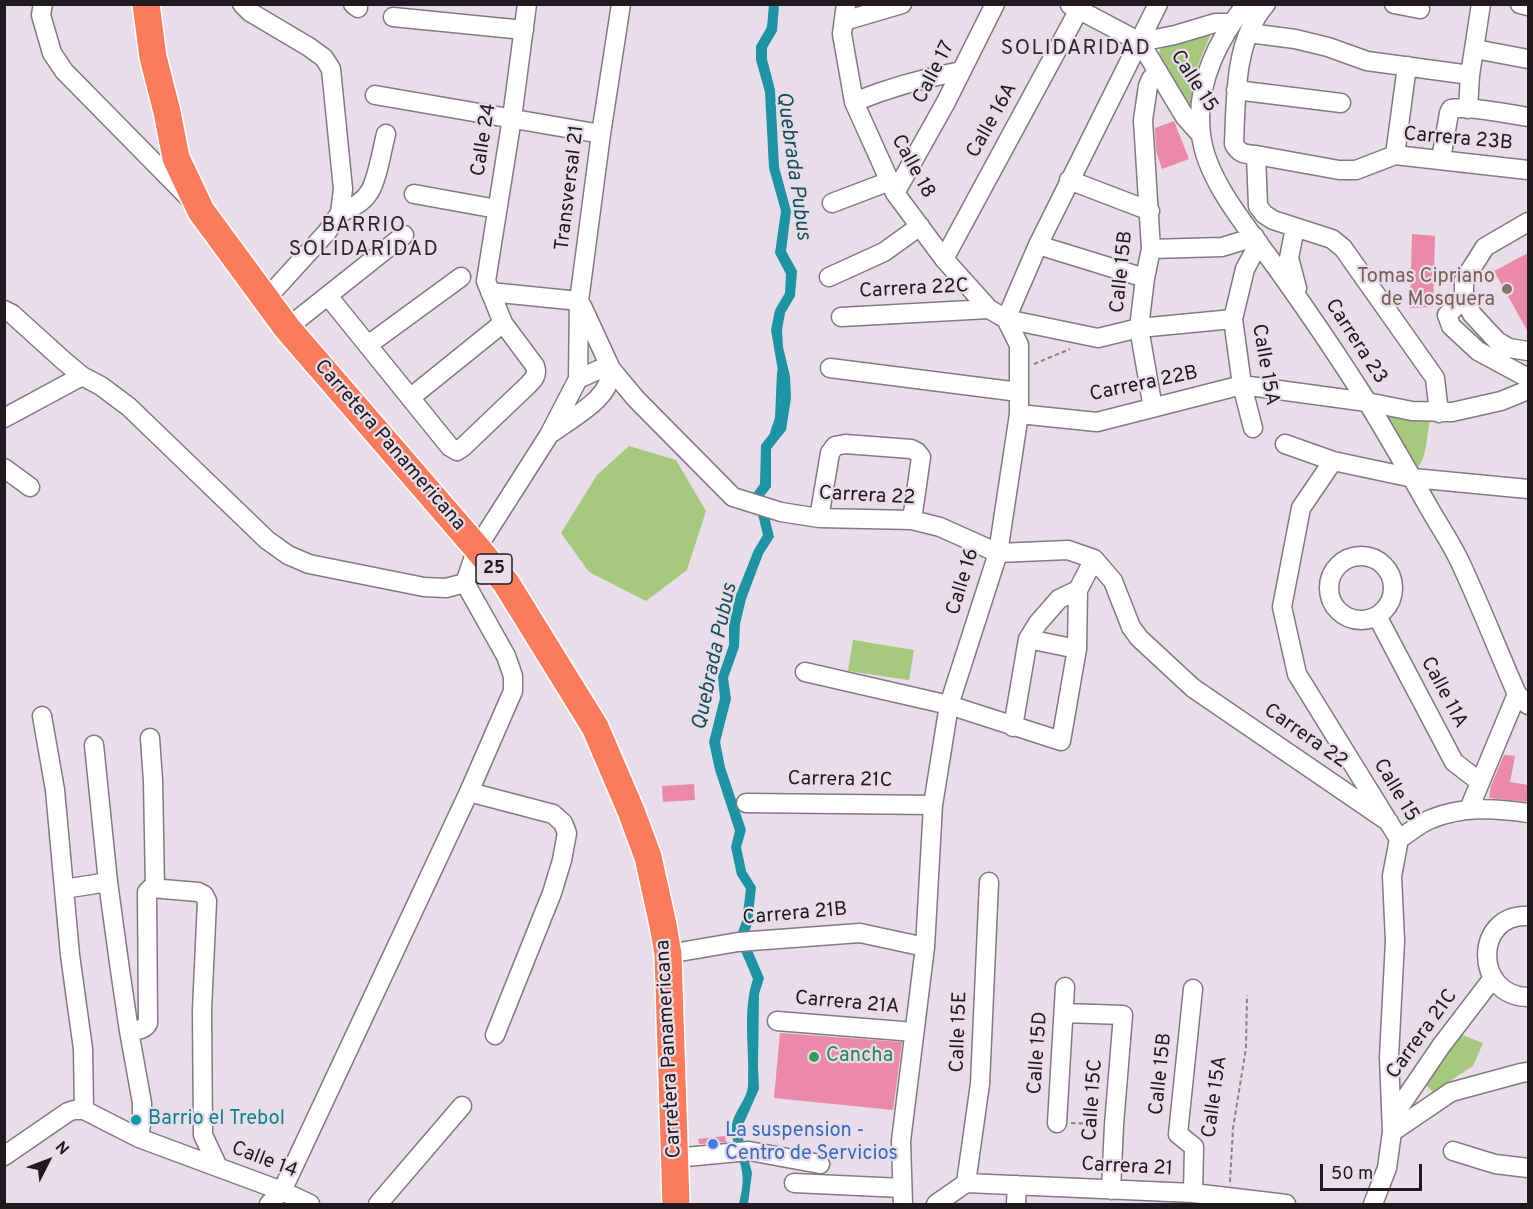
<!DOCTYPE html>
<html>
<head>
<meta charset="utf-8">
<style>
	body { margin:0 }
	#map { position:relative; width:1533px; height:1209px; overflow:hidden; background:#e8dde8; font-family:Overpass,sans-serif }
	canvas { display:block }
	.frame { position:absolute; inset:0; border:6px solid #1e1a1e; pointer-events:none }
	.north { position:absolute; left:18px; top:1131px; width:60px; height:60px; -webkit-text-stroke:4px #e8dde8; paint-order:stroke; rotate:48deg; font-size:16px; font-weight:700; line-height:24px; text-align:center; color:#1e1a1e }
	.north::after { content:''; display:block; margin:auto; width:21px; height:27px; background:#1e1a1e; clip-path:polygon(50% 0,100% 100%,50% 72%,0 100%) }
	.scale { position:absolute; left:1320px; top:1164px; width:102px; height:27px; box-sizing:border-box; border:3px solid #1e1a1e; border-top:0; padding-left:8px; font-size:18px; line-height:21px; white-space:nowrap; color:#1e1a1e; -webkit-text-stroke:4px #e8dde8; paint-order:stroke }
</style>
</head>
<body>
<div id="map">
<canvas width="1533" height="1209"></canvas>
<div class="frame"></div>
<div class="north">N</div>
<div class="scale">50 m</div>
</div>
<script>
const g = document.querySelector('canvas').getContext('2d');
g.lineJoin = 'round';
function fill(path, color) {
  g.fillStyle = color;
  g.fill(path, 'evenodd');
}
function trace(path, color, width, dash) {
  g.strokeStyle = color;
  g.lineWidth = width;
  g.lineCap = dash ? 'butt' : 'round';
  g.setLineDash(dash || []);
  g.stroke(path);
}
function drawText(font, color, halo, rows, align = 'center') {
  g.font = font + ' Overpass,sans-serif';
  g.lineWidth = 4.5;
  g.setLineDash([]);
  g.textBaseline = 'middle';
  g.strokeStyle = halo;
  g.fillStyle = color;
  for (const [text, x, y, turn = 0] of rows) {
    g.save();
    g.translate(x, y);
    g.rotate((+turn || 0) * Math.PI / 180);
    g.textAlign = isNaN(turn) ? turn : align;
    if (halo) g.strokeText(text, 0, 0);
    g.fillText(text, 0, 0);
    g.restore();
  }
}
fill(new Path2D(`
	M1211 33 1198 65 1193 104 1187 105 1161 61C1159 54 1158 51 1163 46Z
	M1381 407 1431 418C1426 432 1428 457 1418 467L1413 466Z
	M629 446 676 460 706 511 687 570 646 601 589 572 561 533 597 475Z
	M853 640 914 650 909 680 848 671Z
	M1457 1033 1483 1043 1473 1066 1433 1092 1426 1085 1448 1044Z`), '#a7c97d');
fill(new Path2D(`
	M769 5H779L777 31 767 48V59L775 90 779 167 791 211 786 251 797 271 795 296 785 313 782 330 783 347 790 376 791 398 786 430 771 449V487L764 496 774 537 763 554 746 599 740 624 739 647 728 678 731 699 720 742 725 767 746 830 741 847 746 871 756 887 752 924 748 935 751 948 764 978 759 994 758 1067 759 1089 742 1127 743 1139 752 1173 748 1204H739C741 1194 744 1184 742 1172 740 1157 731 1144 732 1127 732 1113 748 1099 748 1085 750 1050 742 1012 753 979L741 951 737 935 742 921 746 889 737 875 731 847 735 831 715 770 709 742 720 698 718 677 729 645V623L736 595 754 550 763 535 753 494 760 484 761 445 776 426 780 398 779 377 771 330 775 310 785 293 786 274 775 253 781 211 769 168 765 92 756 60V46L767 27Z`), '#1c94a4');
trace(new Path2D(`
	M772 433 777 418 779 372`), '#1c94a4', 4);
fill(new Path2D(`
	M1174 121 1189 159 1162 169 1156 151 1155 128Z
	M1412 234 1435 236 1433 307 1410 308Z
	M1528 253V332L1494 271Z
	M1504 755 1515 756 1510 782 1528 785V802L1489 798 1491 786Z
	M694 784 695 800 663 802 662 786Z
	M780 1033 902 1042 893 1110 774 1098Z
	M725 1136 726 1142 699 1144 698 1139Z`), '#eb89a9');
const minor = new Path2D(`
	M43 4 41 15 52 53 64 71 189 198
	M242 4 250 12 309 47 324 58 331 69 343 189 340 213 327 232 266 299
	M353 4 358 8
	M846 4 842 34 854 102 895 193 944 259 989 309 1006 319 1098 338 1139 328 1233 319
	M1246 4C1217 41 1195 86 1201 134 1206 183 1254 235 1281 274 1311 316 1340 359 1368 403 1390 439 1411 476 1432 513 1442 530 1453 546 1461 564 1481 607 1498 651 1517 694L1528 705
	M1266 4C1234 40 1236 99 1234 144 1239 154 1245 154 1256 155L1339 170H1356L1395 155 1528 170
	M1394 4 1420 9
	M1520 4 1528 6
	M1070 5 1140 42 1185 117 1201 135
	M393 17 524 30
	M844 21 902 4
	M1249 33 1295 39 1328 47 1367 61 1470 75
	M1140 42 1175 35 1215 23H1231
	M1475 49 1528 59
	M1236 90 1341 103
	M375 95 601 134
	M854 102C888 88 924 78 961 71
	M1468 109 1470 75 1481 4
	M1256 155 1258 206 1264 214 1273 220 1332 239 1343 248 1435 378 1439 413
	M1395 155 1407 66
	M1441 159 1449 113 1451 109C1465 105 1512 114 1528 117
	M1069 180 1150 211
	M895 193 946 102 995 4
	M414 194 497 209
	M832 203 890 181
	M340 213C350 208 361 204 368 194 377 183 382 149 386 134
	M1528 222 1485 247 1464 280V299L1472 314 1497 341 1509 348 1528 351
	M1295 228 1289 258 1297 288
	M1038 245 1145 278
	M1151 249 1222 247 1255 237
	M944 259 1082 4
	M829 277 884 252 920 226
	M490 292 579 301
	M328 296 450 447 457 451 463 447 528 385C534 379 538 375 535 366L503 323 486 281 512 118 527 4
	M1464 299 1447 315 1451 326 1478 351 1528 378
	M582 306 611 369 636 399 733 497 781 512 819 518 912 520 940 527 998 553 1068 550 1094 559 1113 581 1131 627 1139 638 1193 688 1389 822
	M4 310 12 314 64 361 82 376 101 386 129 407 267 540 288 555 309 564 424 587 446 588 465 583
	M841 317 989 309
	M287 328 404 235
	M368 345 461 277
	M830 368 1019 392
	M410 398 503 323
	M1153 408 1139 328 1145 278 1151 249 1143 120 1148 86 1151 79 1158 71
	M1019 414 1097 422 1242 385 1367 402 1412 411 1452 412 1501 401 1528 390
	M4 418 82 376
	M1253 428 1242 385 1233 319 1245 269 1259 243
	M553 432C569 420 602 402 608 383 610 379 610 373 611 369L598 370 578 379
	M1285 444 1333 461 1413 478 1528 489
	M1333 461 1301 508 1282 607 1297 674 1399 839 1392 876 1395 941 1389 1057 1392 1132 1387 1168 1373 1204
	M4 468 30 487
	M819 518 830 453 835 446 845 444 911 449 917 452 921 457 912 520
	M1329 588a32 32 0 1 1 64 0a32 32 0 1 1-64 0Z
	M1377 616 1454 762 1480 782
	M1028 639 1077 649
	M805 672 949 705 1061 741 1077 649 1078 590 1094 559
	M42 716 55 790 70 955 83 1049 84 1110
	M1013 727 1028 639 1038 623 1059 599 1078 590
	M150 738 153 781 155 888
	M94 745 108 882 120 970 129 1031 142 1103V1118L139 1138
	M469 792 553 814 563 823 567 833 562 860 552 893 495 1035
	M746 803 933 805
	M1469 809 1517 694
	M1399 839C1409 833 1420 823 1431 819 1462 806 1496 808 1528 813
	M64 889 108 882
	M1528 916C1474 913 1473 996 1528 997
	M668 954 738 942 860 933 925 947
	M1193 989 1178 1134 1194 1147 1193 1193
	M1064 1013 1123 1015 1114 1125 1111 1190
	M777 1021 914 1032
	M129 1031C136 1030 145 1030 148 1023L147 892 151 888 198 892 204 895 207 901 202 1010 203 1135 218 1167
	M1392 1118 1441 1046 1493 978
	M1057 1123 1065 987
	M1392 1132 1451 1092 1521 1073 1528 1072
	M1453 1151 1495 1164 1528 1168
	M4 1156 68 1112 74 1110H84L139 1138 282 1191 310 1204
	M675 1158 749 1151 820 1164
	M794 1183 902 1188
	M966 1183 1193 1193 1286 1204
	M966 1183 980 1084 989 882
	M269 1204 282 1191 469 792 513 691V676L506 656 465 583 477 548 549 435 578 379 579 301 601 134 621 4
	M378 1204 462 1106
	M903 1204 901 1141 925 947 933 805 949 705 998 553 1019 414V345L1006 319 1038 245 1158 4
	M936 1204 966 1183
	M1016 1204 1017 1185`);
const highway = new Path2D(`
	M146 4 153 57 167 112 176 158 201 211 287 328 477 548 506 583 595 727 631 811 648 857 663 925 668 954 676 1204`);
trace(minor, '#827983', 21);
trace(highway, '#fff', 30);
trace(new Path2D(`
	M1034 364 1070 349
	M1071 1123 1099 1124
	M1230 1182 1233 1128 1246 1048 1247 995`), '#888188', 2, [4.5, 3]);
trace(minor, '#fff', 18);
trace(highway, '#fa7c5d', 27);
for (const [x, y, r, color] of [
	[1507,289,6,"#8d6e63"],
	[814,1057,6,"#2e9e5b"],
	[136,1120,6,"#0f9aa8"],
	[713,1144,6,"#3f7fe0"]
]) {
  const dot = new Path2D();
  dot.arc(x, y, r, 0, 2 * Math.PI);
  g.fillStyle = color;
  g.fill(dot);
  trace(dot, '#e8dde8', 2);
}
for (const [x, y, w] of [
	[494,569,36]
]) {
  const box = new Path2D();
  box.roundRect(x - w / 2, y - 15, w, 30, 4.5);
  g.fillStyle = '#e8dde8';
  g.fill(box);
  trace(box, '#1e1a1e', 1.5);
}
drawText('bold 18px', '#1e1a1e', null, [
	["25",494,569]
]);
drawText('20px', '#1e1a1e', '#e8dde8', [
	["Calle 17",935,73,-63],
	["Calle 15",1193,82,57],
	["Calle 16A",993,121,-61],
	["Calle 24",485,140,-81],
	["Carrera 23B",1458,140,5],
	["Calle 18",912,167,61],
	["Transversal 21",571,188,-83],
	["Calle 15B",1123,272,-84],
	["Carrera 22C",914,290,-3],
	["Carrera 23",1355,342,57],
	["Calle 15A",1264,365,80],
	["Carrera 22B",1144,385,-12],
	["Carretera Panamericana",389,446,49],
	["Carrera 22",867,497,3],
	["Calle 16",964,582,-73],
	["Calle 11A",1443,693,62],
	["Carrera 22",1305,737,35],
	["Carrera 21C",840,781,1],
	["Calle 15",1395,791,59],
	["Carrera 21B",795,915,-5],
	["Carrera 21A",847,1004,5],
	["Calle 15E",960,1032,-88],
	["Carrera 21C",1423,1035,-54],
	["Carretera Panamericana",670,1049,-93],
	["Calle 15D",1039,1053,-86],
	["Calle 15B",1162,1074,-84],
	["Calle 15A",1216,1097,-82],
	["Calle 15C",1094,1100,-86],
	["Calle 14",264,1161,21],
	["Carrera 21",1127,1168,3]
]);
drawText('20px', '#785e54', '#e8dde8', [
	["Tomas Cipriano",1495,278],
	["de Mosquera",1495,301]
], 'right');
drawText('20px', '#27864d', '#e8dde8', [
	["Cancha",826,1057]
], 'left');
drawText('20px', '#0d838f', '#e8dde8', [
	["Barrio el Trebol",148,1120]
], 'left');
drawText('20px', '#366cbe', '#e8dde8', [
	["La suspension -",725,1132],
	["Centro de Servicios",725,1155]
], 'left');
g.letterSpacing = '1.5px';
drawText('21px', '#2e262f', '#e8dde8', [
	["SOLIDARIDAD",1076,50],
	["BARRIO",364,227],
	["SOLIDARIDAD",364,251]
]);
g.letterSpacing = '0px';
drawText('italic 21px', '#12515a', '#e8dde8', [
	["Quebrada Pubus",792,166,82],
	["Quebrada Pubus",716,657,-78]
]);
</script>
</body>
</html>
